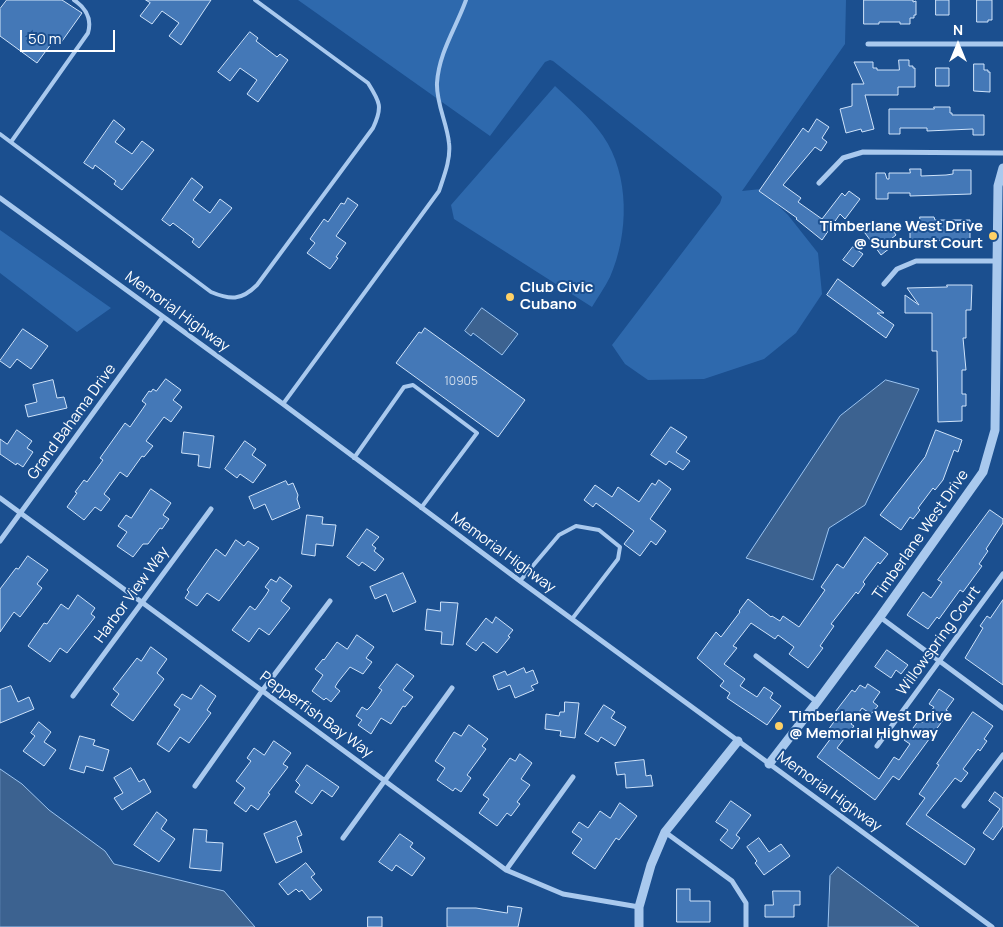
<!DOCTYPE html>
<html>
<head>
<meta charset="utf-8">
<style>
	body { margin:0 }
	#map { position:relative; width:1003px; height:927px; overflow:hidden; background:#1b4f8f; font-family:Manrope,sans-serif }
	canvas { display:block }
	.north { position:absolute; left:933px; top:20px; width:50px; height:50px; -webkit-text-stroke:4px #1b4f8f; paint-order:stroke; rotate:0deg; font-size:14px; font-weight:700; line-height:20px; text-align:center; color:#fff }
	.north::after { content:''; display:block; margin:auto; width:18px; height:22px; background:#fff; clip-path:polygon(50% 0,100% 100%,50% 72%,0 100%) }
	.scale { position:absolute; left:20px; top:30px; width:95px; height:22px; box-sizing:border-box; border:2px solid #fff; border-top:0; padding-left:6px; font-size:15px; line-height:18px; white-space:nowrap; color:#fff; -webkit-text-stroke:4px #1b4f8f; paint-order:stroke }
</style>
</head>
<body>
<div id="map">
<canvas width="1003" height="927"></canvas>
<div class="north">N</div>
<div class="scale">50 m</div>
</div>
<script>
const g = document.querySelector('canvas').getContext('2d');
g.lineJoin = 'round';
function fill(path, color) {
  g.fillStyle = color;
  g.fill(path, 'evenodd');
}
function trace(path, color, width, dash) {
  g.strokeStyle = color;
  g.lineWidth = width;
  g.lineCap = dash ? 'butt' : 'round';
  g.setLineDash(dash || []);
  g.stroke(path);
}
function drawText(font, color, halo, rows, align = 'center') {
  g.font = font + ' Manrope,sans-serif';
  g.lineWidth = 4;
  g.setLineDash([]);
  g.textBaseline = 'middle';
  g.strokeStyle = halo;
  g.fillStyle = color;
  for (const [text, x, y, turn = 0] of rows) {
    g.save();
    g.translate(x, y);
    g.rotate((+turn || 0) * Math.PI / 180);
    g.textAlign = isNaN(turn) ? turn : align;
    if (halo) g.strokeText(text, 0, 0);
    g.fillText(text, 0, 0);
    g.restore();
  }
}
fill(new Path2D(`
	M298 0H846L845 44 742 191 761 189 788 215 818 253 822 294 796 333 764 359 704 379 648 380 625 364 612 345 720 203 722 197 719 193 553 61 550 60 545 62 490 136Z
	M555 86C571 101 590 117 603 136 630 175 629 234 610 277 605 287 598 297 592 307L454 219 451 205Z
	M0 230 111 308 77 332 0 273Z`), '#2e69ad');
const water = new Path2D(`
	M482 308 518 334 502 355 473 333 471 336 465 331Z
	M886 380 919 389 865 505 829 528 813 580 746 558 840 416Z
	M0 769 22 784 49 810 105 851 114 864 224 891 255 927H0Z
	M838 867 919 927H828L830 876Z`);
fill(water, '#3c6290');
trace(water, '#9cc4f0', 1);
const building = new Path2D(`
	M7 0H62L82 13 60 44 54 40 37 63 0 36V9Z
	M146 0H211L181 45 169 36 179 23 162 11 152 24 140 16 150 3Z
	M864 0H913V2L916 1V15H914V18H910V24H900V22H879V24H864Z
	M936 0H949V15H936Z
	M977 0H992V20H988V22H977Z
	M250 32 258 38 256 41 277 57 280 54 288 60 258 102 247 94 257 80 240 68 230 81 218 72Z
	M899 60H909V66H913V68H915V87H898V95H865L874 129 862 132 861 129 846 133 840 109 852 106V84H864L854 62H873V68H877V70H899Z
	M974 64H984V70H988V72H990V92L974 91Z
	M936 68H949V86H936Z
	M934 107H950V113H952V115H984V135H973V129L927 131V128H900V134H889V109H934Z
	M817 119 829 127 822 138 827 142 821 151 815 147 783 185 801 198 798 202 822 219 842 193 845 196 849 191 860 199 845 219 840 214 822 240 796 219 797 218 759 191 803 128 808 132Z
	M114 120 125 129 115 142 132 154 142 141 154 150 122 190 114 184 116 181 95 165 93 169 84 163Z
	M910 169H921V176L946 175 953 174V170H971V194L910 196V193H888V199H876V173H885L887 179H889V173H910Z
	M192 178 203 187 193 200 210 213 220 199 232 208 199 248 192 242 194 239 173 223 170 226 162 220Z
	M348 198 358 205 336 236 346 243 336 257 338 258 330 269 307 253 315 243 310 239 324 219 328 222 341 203 344 204Z
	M920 217H934L935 220H970V240L910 241V223H920Z
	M878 223 882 228 888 223 896 235 886 243 890 248 881 255 865 233Z
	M853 247 863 254 853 267 843 260Z
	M838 279 884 313H877L894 325 886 338 827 295Z
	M947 285H972L971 310H966V338H963L966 370H962V394H966V406H962V421L938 422 937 351H932V313H905V295L919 305 907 288 947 287Z
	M425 328 525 400 498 437 396 363 419 332 421 333Z
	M23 329 48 346 31 369 17 359 10 368 0 361Z
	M166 379 181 390 173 400 182 407 171 422 164 417 146 441 153 446 144 457 142 456 127 477 120 472 104 494 110 499 101 511 95 507 84 520 67 507 77 493 75 492 84 480 87 482 103 460 100 458 125 423 130 427 146 404 142 401 149 391 151 392 153 389 156 391Z
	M53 380 57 398 64 397 67 408 28 417 25 405 37 402 33 385Z
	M671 427 687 437 676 452 690 461 683 470 669 461 666 465 651 455Z
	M17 430 32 441 27 448 33 452 23 467 17 463 16 465 0 454V439L7 444Z
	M936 430 962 440 958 452 954 450 943 480 935 490 933 488 918 508 920 510 913 519 910 517 901 530 880 515 925 457Z
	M184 432 214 436 210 468 198 466 199 455 182 453Z
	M245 441 256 449 252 455 266 465 253 483 240 474 237 478 225 469Z
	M659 480 671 489 650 519 666 531 656 545 651 541 640 556 624 544 634 531 596 503 593 507 584 500 595 485 612 497 618 487 639 502 652 483 655 485Z
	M286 481 288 485 293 483 298 495 297 499 300 508 272 520 265 504 254 509 249 497Z
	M151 489 171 503 163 515 169 519 162 529 160 528 148 544H143L133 557 117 546 127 532 118 526 126 515 131 518Z
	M990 510 1003 519V523L986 549 988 551 979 564 982 566 963 592 960 590 939 619 937 617 928 629 907 615 923 592 931 598 942 582 938 580Z
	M307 515 323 517 322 524 336 525 333 546 316 544 315 556 302 554Z
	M367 529 379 537 372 545 376 548 374 551 384 559 375 571 362 562 359 566 347 557Z
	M865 537 888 554 880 564 878 562 863 582 865 584 858 594 856 592 831 624 834 626 820 646 823 648 808 668 789 654 794 647 778 635 775 639 751 623 733 646 737 648 724 664 745 679 740 686 757 697 764 687 773 693 770 698 781 706 767 725 727 698 730 693 720 686 724 681 697 658 716 632 721 637 740 612 739 611 748 599 771 617 772 616 780 621 783 616 799 627 825 590 821 587 837 564 843 568Z
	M236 540 244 546 248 541 259 548 219 601 207 593 197 606 185 598 189 592 187 590 216 549 225 556Z
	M28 556 48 570 37 584 42 588 20 617 14 612 0 632V589L16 568 18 569Z
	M403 573 416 602 393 612 386 594 375 599 370 587Z
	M280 577 292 586 281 601 290 608 269 635 259 628 249 642 232 630 250 606 255 610 266 595 269 590 265 587 271 579 276 582Z
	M78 595 95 608 91 614 95 617 67 653 60 648 50 662 28 646 44 623 47 624 61 604 68 609Z
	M1003 600V685L965 658 983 628 980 626 987 616 990 618Z
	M441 602 458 603 453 645 441 644 442 632 425 630 427 609 440 611Z
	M496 617 513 630 508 636 510 637 497 653 483 642 476 651 466 644 486 618 492 623Z
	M357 635 374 647 366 658 372 662 363 674 350 667 338 682 335 687 340 691 331 702 326 698 324 700 312 691 323 675 315 669 323 659 324 660 337 642 347 649Z
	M151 647 167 659 157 673 164 679 133 721 111 705 119 694 113 689 137 658 141 661Z
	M887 650 908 665 901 674 896 670 891 678 875 667Z
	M397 664 414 676 403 690 413 697 405 707 403 706 391 724 381 718 371 734 358 725 362 720 356 716 362 707 367 710 371 706 382 690 379 688Z
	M524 668 526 673 533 670 538 683 531 686 534 690 515 698 510 685 498 690 493 676 505 671 507 675Z
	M868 684 880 692 873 702 878 706 871 714 862 708 851 724 854 726 837 748 879 779 894 757 899 760 910 744 904 740 919 720 922 723 934 707 929 704 939 689 954 699 946 710 949 712 899 780 893 776 875 800 817 757 834 734 828 730 836 719 832 716 852 690 855 692 860 685 865 688Z
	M201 685 216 696 207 710 211 713 189 743 180 737 169 752 157 744 180 709 174 705 182 694 191 699Z
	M11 686 18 702 29 697 34 709 0 723V690Z
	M565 702 579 703 575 738 560 736 561 731 545 729 546 714 559 716 560 712H564Z
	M604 705 615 712 611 718 626 727 615 746 601 737 598 742 585 734Z
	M973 712 993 726 984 739 987 741 980 751 978 749 963 769 968 773 961 782 955 778 926 815 975 849 965 865 906 824 925 798 919 794 939 765 937 764Z
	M39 722 51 732 44 742 56 750 44 766 23 751 35 736 31 733Z
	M469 725 488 739 482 746 486 749 467 775 471 778 461 792 455 788 453 791 437 780 445 768 435 761 454 732 461 736Z
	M80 736 95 740 93 745 109 750 103 771 86 766 84 773 70 769Z
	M274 741 291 753 283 764 288 767 268 793 270 794 258 810 251 805 246 812 234 803 245 788 236 781 251 761 247 758 254 748 264 755Z
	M520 754 532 763 521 779 530 785 517 802 520 804 511 816 507 813 497 826 479 813 489 799 483 795 510 758 515 761Z
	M644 760 646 776 651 775 653 786 626 788 625 774 617 775 615 763Z
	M307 765 339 787 332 797 322 790 312 804 295 792 300 785 296 781Z
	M131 768 139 782 144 779 151 792 122 810 114 798 123 793 114 778Z
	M995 792 1003 798V826L993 840 983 833 1000 809 989 801Z
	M731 801 751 815 736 835 740 838 732 849 720 840 728 830 716 822Z
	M620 803 637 816 619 840 616 838 595 869 572 853 582 839 572 832 579 822 588 828 600 811 610 818Z
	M157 812 167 820 161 829 175 839 159 862 134 845Z
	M296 821 302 835 297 837 302 852 276 863 264 834Z
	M194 829 207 830 206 842 223 843 221 871 190 868Z
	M400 834 413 843 410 847 425 858 412 876 396 865 392 871 379 862Z
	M759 838 769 852 781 844 790 856 764 875 755 863 757 861 747 847Z
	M306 863 315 874 311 877 322 890 310 900 302 890 299 892 296 889 288 895 279 884Z
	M677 889H690V901H710V922H677Z
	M773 891H800V905H794V917H765V905H773Z
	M508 906 522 908 518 927H447V908H476L507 913Z
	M368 917H382V927H368Z`);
fill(building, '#4478b7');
trace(building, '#cfe3fa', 1);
trace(new Path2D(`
	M0 134 211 292C230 300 241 301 257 285L373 128C383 107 380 102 368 83L255 0
	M11 142 88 33C92 19 86 8 74 0
	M283 404 439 191C444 176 451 159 449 143 447 123 436 103 437 83 439 52 456 28 466 0
	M354 458 404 387 413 385 477 433 421 508
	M520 581 559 535 576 526 599 530 620 547 618 559 572 619`), '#a9c9ee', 4);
trace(new Path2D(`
	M868 44H1003
	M819 183 843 158 863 152 1003 153
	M0 198 283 404 520 581 992 927
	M884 284 897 269 916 261H997
	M0 498 506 870 563 894 639 907
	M0 541 163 317
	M880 617 1003 708
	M756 656 817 702
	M73 696 211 509
	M877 746 1003 574
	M195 786 262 691 330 601
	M964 806 1003 755
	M665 832 732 881 746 903V927
	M343 838 452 688
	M506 870 573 777`), '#a9c9ee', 5);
trace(new Path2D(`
	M769 764 817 702 880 617 983 472 995 430 998 186 1003 168
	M639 927V907L651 865 665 832 738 741`), '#a9c9ee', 9);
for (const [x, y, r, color] of [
	[993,236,5,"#ffd166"],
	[510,297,5,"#ffd166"],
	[779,726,5,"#ffd166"]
]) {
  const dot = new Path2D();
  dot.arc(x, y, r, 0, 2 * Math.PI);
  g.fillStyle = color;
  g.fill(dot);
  trace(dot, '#1b4f8f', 2);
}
drawText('12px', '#d0dded', null, [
	["10905",461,382]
]);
drawText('bold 15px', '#fff', '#1b4f8f', [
	["Timberlane West Drive",983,227,"right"],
	["@ Sunburst Court",983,244,"right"],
	["Club Civic",520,288],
	["Cubano",520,305],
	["Timberlane West Drive",789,717],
	["@ Memorial Highway",789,734]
], 'left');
drawText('15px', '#fff', '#1b4f8f', [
	["Memorial Highway",177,312,36],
	["Grand Bahama Drive",72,422,-54],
	["Timberlane West Drive",921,535,-55],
	["Memorial Highway",503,553,36],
	["Harbor View Way",132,595,-54],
	["Willowspring Court",939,641,-54],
	["Pepperfish Bay Way",316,715,36],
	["Memorial Highway",829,792,36]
]);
</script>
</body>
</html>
